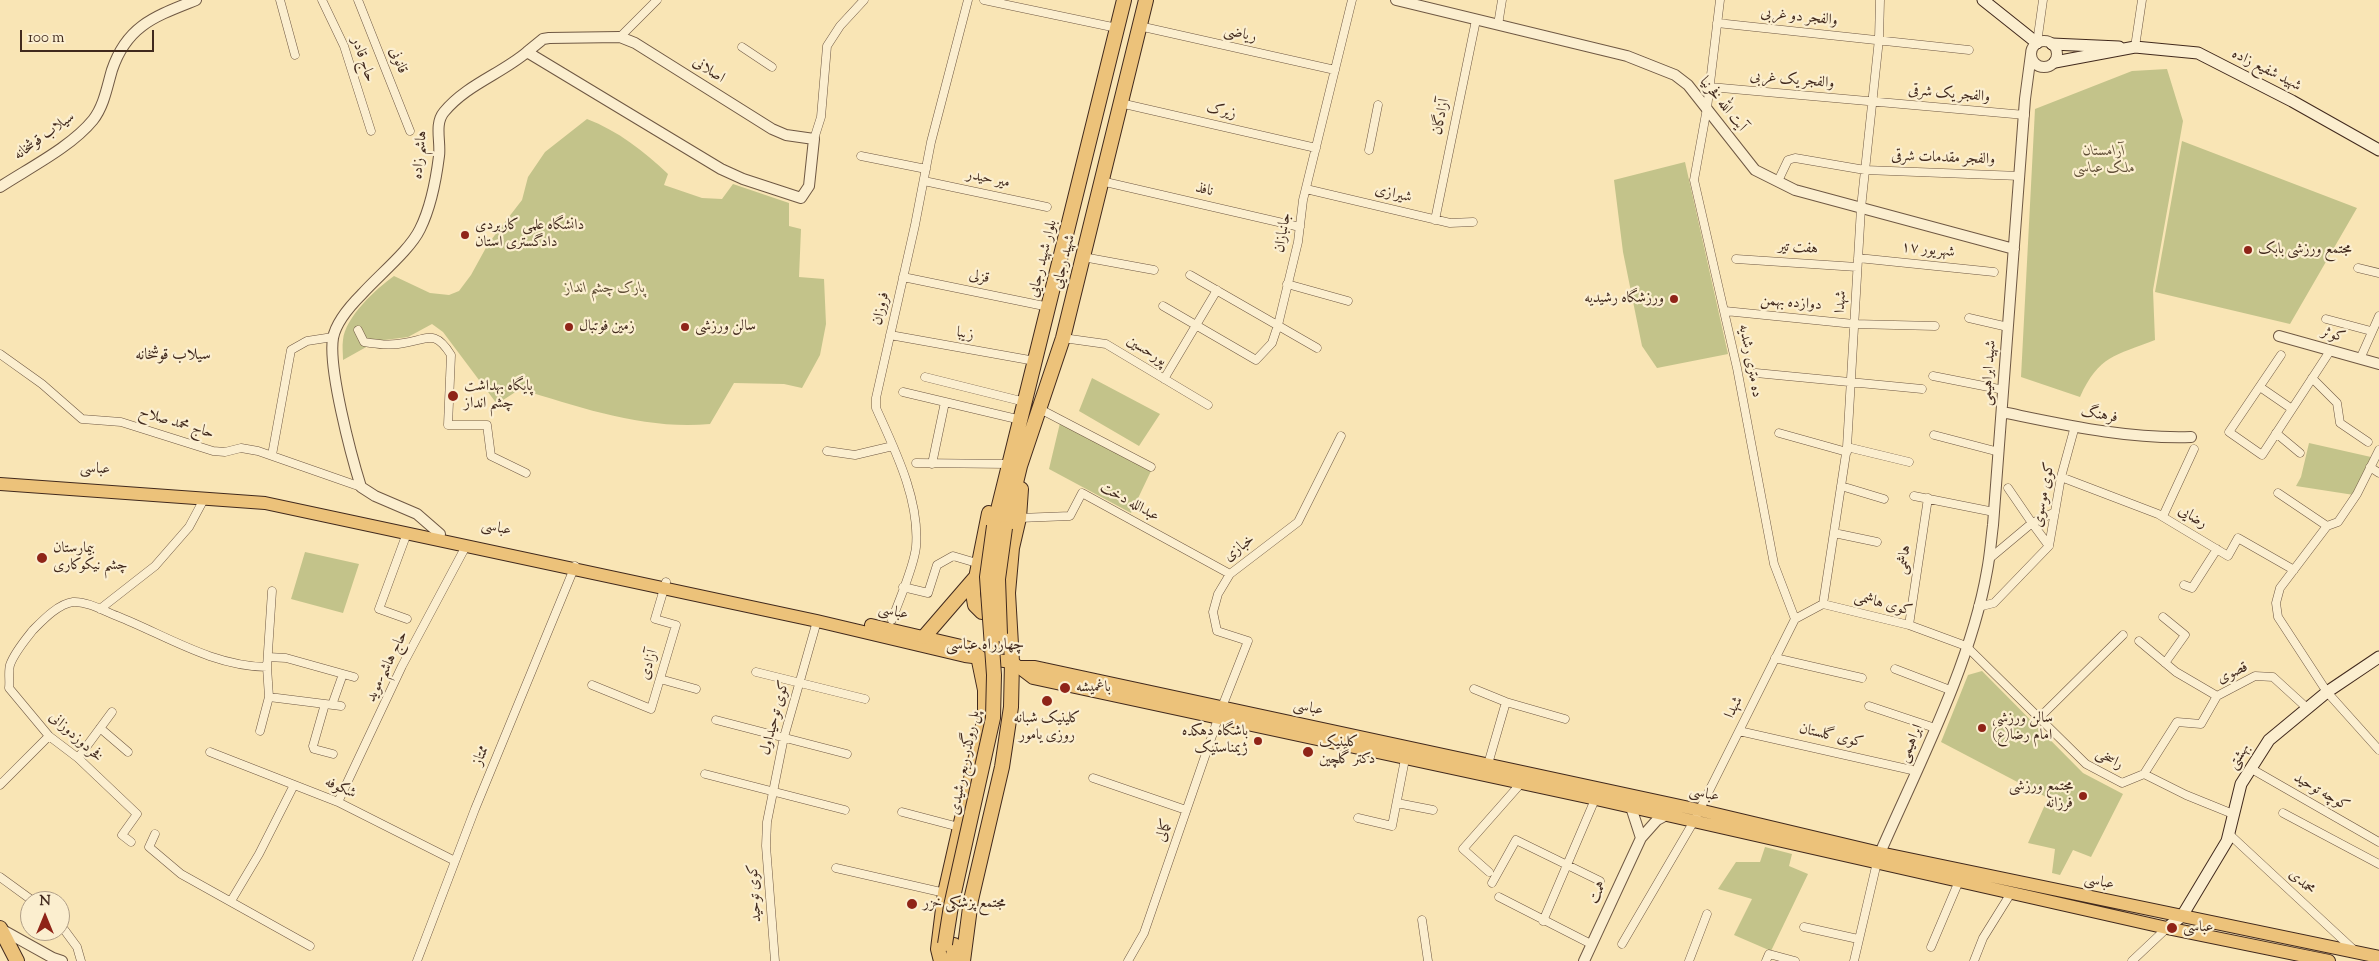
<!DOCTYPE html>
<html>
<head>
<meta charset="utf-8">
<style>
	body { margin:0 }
	#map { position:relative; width:2379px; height:961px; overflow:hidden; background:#f9e5b5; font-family:"Sorts Mill Goudy",serif }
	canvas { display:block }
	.north { position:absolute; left:20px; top:891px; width:50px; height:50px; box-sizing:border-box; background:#fbeecf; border:1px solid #b19f88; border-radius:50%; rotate:0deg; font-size:14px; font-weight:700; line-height:20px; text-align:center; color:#41291d }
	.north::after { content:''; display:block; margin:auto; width:18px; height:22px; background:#8f2418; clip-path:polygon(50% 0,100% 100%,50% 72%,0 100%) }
	.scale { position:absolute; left:20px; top:30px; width:134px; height:22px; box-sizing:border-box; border:2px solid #41291d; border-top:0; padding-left:6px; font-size:15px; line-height:18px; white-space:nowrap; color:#41291d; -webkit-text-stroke:4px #fbeecf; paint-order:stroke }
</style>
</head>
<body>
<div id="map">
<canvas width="2379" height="961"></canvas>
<div class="north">N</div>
<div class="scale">100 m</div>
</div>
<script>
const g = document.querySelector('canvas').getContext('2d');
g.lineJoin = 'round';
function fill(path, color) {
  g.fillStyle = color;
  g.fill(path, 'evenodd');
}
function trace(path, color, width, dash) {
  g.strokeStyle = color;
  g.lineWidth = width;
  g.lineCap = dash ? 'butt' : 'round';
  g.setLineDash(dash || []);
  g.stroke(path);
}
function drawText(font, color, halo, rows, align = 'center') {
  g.font = font + ' "Sorts Mill Goudy",Amiri,serif';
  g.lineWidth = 4.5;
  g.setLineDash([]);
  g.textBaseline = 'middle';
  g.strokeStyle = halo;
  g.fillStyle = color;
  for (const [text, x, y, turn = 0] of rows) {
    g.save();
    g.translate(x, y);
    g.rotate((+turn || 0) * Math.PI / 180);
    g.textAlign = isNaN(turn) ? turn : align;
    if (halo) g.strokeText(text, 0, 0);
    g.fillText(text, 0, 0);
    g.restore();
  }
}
fill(new Path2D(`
	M2167 69 2183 121 2153 290 2155 340C2115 356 2099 355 2080 397L2021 377 2035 109 2132 71Z
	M587 119C618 131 644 151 668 174L664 185 702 198 722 199 733 184 789 203V226L801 229 799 277 824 279 826 324 820 355 802 388 784 384 734 383 710 424C645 430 582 408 520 389L497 404 443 332 432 324 408 337 377 341 343 360C343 353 342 346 343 340 345 317 377 288 394 276L430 293 449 295 459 291 471 275 488 244 522 200 528 177 545 152Z
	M2182 141 2357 208 2290 324 2155 292Z
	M1685 162 1728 354 1657 368 1642 346 1623 252 1614 180Z
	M1092 378 1160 414 1139 446 1079 411Z
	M1060 423 1151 471 1131 513 1049 469Z
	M2309 443 2371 457 2354 495 2296 486 2301 477Z
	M305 552 359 564 343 613 291 599Z
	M1982 671 2083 773 2123 794 2091 857 2073 850 2060 875 2052 873 2055 849 2028 843 2048 798 1941 742 1968 675Z
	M1765 847 1792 854 1789 866 1808 874 1771 951 1734 935 1752 899 1718 889 1736 862H1760Z`), '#c3c38a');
const minor = new Path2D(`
	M280 0 295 55
	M322 0 344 46 371 131
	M358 0 410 131
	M984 0 1117 28
	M1720 0 1707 108 1694 180 1737 368 1774 564 1795 619
	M1717 23 1969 50
	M1498 25 1502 0
	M1139 26 1335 70
	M620 37 657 0
	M2037 43 2043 0
	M742 47 772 67
	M2135 47 2142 0
	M1710 87 2025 115
	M1120 103 1316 148
	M814 139 821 117 827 46 840 26 864 0
	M1369 150 1378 105
	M861 156 926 169
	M924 181 1047 207
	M1101 181 1300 227
	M1778 181 1788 160 1795 158 1865 170 2020 176
	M1306 189 1450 223 1473 222
	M1435 220 1476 20
	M1083 257 1154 270
	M1858 258 1994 272
	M1736 259 1857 267
	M2358 268 2379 273
	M1190 275 1317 348
	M903 277 1049 307
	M1287 284 1348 301
	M1163 306 1256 360 1272 343 1278 325 1298 242 1303 200 1352 0
	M1725 311 1854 324 1935 326
	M1969 318 2008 327
	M2326 319 2371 331
	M358 330 364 342C377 344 390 346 404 343 428 339 435 329 451 355L448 425H487L491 456 526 473
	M890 335 1035 361
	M1063 338 1106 344 1208 405
	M0 354 42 384 82 419 121 422 213 451 225 452 241 448 258 451 361 487
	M2281 355 2229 432 2262 455 2330 351
	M2360 359 2379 316
	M1756 373 1922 389
	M1933 376 2004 390
	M925 377 1025 402
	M2312 378 2337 403 2340 423 2368 442
	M1164 379 1217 290
	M2260 387 2292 409
	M903 392 1021 420
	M1038 408 1151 467
	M1779 433 1847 452
	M2276 433 2300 453
	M1934 435 1999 452
	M1847 447 1909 462
	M2379 450 2357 494 2338 522 2327 526 2280 588 2276 603 2278 617 2327 692 2379 750
	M827 451 855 455 893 446
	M272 455 291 350 307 341 333 337
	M916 463 1009 464
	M932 464 945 402
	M2370 467 2379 473
	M2061 477 2158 514 2228 556 2238 538 2294 570
	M1841 486 1884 499
	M2008 488 2032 523 2055 512
	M2278 493 2327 526
	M1914 496 1994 512
	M2163 516 2194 449
	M1019 518 1070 516 1082 493 1230 574
	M407 533 379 609 407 619
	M1834 533 1877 542
	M1989 559 2032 523 2049 546 2061 477 2075 426
	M2184 585 2192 588 2217 549
	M903 587 928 593 937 565 953 556 980 564
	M1823 604 1847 447 1861 208 1879 39 1880 0
	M1978 607 1994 603 2049 546
	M100 609 155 566 189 527 204 499
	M2163 617 2185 635 2165 663
	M1795 619 1823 604 1909 625 1966 646 2086 764 2122 783 2144 774 2186 795 2233 814
	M892 620C899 600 914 567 916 547 920 500 895 450 876 408V398L915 225 931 142 968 0
	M1909 625 1928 498
	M2139 641 2176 672 2217 696
	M268 657 286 658 354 677
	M1775 658 1862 678
	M1895 669 1950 690
	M756 672 865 699
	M660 679 696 689
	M592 685 651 709 676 625 655 619 666 582
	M1474 689 1506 702 1565 719
	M269 697 341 706
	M325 704 313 746 314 749 333 754
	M332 705 343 674
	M1869 706 1935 728
	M2039 718 2123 635
	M716 720 847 754
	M100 728 128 752
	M260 731 269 697 267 667 272 591
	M1739 731 1916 771
	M210 752 338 802 455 861
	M78 758 112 712
	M1488 764 1506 702
	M2250 768 2379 842
	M705 774 845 810
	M2144 774 2177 722 2201 724 2217 696 2255 676 2273 677 2307 708
	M1093 778 1186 810
	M0 785 49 736
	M338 802 402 666 466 546
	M1397 803 1433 810
	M902 812 959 827
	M2283 813 2379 864
	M1358 818 1392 826 1406 754
	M155 834 149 847 181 874 310 946
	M2229 834 2354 950
	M131 842 122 835 137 814 78 758 49 736 9 688C10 681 8 672 10 665 14 653 25 640 33 630 43 620 58 604 73 602 87 601 104 611 117 616 167 636 212 666 267 667
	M836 868 945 893
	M1489 872 1463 849 1523 781
	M0 877 33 901
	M1492 883 1516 840 1600 881
	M1499 897 1591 944
	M231 901 259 854 294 785
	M1422 920 1428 961
	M1543 921 1596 797
	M60 924 77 947 81 961
	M1804 927 1858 939
	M1622 944 1694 821 1795 619
	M1931 947 1959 881
	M417 961 475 809 575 566
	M775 961 766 846 767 822 784 737 817 621
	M1128 961 1144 933 1222 707 1248 641 1217 631 1213 612 1218 594 1230 574 1298 522 1341 436
	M1689 961 1707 914
	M1766 961 1769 954 1795 961
	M1854 961 1878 858
	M1974 961 1983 938 2011 893
	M2132 961 2167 928`);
const tertiary = new Path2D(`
	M1396 0 1627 56 1675 75 1688 85 1755 170 1795 190 2014 249
	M2031 54a13 13 0 1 1 26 0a13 13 0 1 1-26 0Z
	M0 187C29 168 71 147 93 120 104 106 107 87 112 70 127 25 156 16 196 0
	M2279 336 2379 364
	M2002 412C2066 425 2126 439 2191 437
	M440 534 417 514 375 496 361 487C351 455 328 368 333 338 336 322 351 305 362 294 379 275 410 250 420 229 431 207 436 180 439 156 441 142 434 124 444 112 466 85 501 74 527 52L721 169 743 179 801 198 809 186 814 139 786 135 772 129 635 43 620 37 549 38 543 39 527 52
	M1629 801 1641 838
	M1880 853C1918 766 1971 664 1987 571 1990 556 1991 540 1993 525L2025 99 2031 54
	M1 929 53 958 62 961
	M1584 961 1641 838 1657 820 1670 813`);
const secondary = new Path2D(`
	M1983 0 2037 43
	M2052 44 2119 47
	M2055 62 2135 47 2198 53 2292 101 2379 150
	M2167 928 2182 916 2227 841 2241 784 2269 740 2327 692 2379 657`);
const primary = new Path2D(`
	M0 484 265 503 817 621 965 656 1012 662 1033 678 1596 799 2167 928 2329 961
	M871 625 970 648 978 656
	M1021 667H1035L1699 810 1880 853 2379 957`);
const trunk = new Path2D(`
	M989 513 973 593 975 605 982 612H1002
	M994 526 1124 0
	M1005 528 1020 466 1063 338 1146 0
	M924 637 975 578
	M0 928 17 961
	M941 961 938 949 945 893 985 717V690L978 656
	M953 961 954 945
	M963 961 971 900 1002 767 1011 707 1012 662 1008 593 1012 548 1019 518 1021 489`);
trace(minor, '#6f5843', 9);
trace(tertiary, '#6f5843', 12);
trace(secondary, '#41291d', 13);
trace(primary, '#41291d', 14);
trace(trunk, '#41291d', 16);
trace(minor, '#fbeecf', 8);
trace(tertiary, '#fbeecf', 10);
trace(secondary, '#fbeecf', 11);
trace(primary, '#ecc27a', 12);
trace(trunk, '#ecc27a', 14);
const trunkBridge = new Path2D(`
	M1000 634 998 579 1005 528
	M945 944 951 906 993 718 994 675 987 577 994 526`);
trace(trunkBridge, '#41291d', 16, []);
trace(trunkBridge, '#ecc27a', 14);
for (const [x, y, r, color] of [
	[465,235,5,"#8f2418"],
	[2248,250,5,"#8f2418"],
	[1674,299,5,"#8f2418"],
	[569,327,5,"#8f2418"],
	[685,327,5,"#8f2418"],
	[453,396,6,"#8f2418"],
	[42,558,6,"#8f2418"],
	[1065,688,6,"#8f2418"],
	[1047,701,6,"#8f2418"],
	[1982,728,5,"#8f2418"],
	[1258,741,5,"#8f2418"],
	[1308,752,6,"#8f2418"],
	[2083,796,5,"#8f2418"],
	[912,904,6,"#8f2418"],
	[2172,928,6,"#8f2418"]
]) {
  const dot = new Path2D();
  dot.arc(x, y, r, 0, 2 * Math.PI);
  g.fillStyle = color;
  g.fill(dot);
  trace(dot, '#fbeecf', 2);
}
drawText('15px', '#41291d', '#fbeecf', [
	["والفجر دو غربی",1799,18,6],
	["ریاضی",1240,35,13],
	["حاج قادر",362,60,71],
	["قانونی",397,61,68],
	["اصلانی",708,71,33],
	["شهید شفیع زاده",2266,71,27],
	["والفجر یک غربی",1792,81,5],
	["والفجر یک شرقی",1949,95,5],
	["آیت الله فخرنیا",1722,105,51],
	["زیرک",1221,112,13],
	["آزادگان",1442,117,-78],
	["سیلاب قوشخانه",45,137,-36],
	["هاشم زاده",421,155,-84],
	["والفجر مقدمات شرقی",1943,159,2],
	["میر حیدر",988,180,12],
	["نافذ",1204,191,13],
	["شیرازی",1393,195,13],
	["جانبازان",1284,233,-80],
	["هفت تیر",1798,249,4],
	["۱۷ شهریور",1928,251,6],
	["بلوار شهید رجایی",1044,259,-76],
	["شهید رجایی",1065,262,-76],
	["قزلی",979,278,11],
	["شهدا",1842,302,-87],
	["دوازده بهمن",1791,304,5],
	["فروزان",882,309,-77],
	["زیبا",965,335,10],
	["کوثر",2333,336,16],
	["پورحسین",1146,352,32],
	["ده متری رشدیه",1749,361,79],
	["شهید ابراهیمی",1990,373,-86],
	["فرهنگ",2099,416,10],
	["حاج محمد صلاح",176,424,17],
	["عباسى",95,470,4],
	["کوی موسوی",2045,495,-79],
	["عبدالله دخت",1129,503,29],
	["رضایی",2192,518,31],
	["عباسى",496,529,12],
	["خبازی",1240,549,-38],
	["هاشمی",1905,560,-81],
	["کوی هاشمی",1883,605,15],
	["عباسى",893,613,12],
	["آزادی",650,665,-73],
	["حاج هاشم-موید",388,667,-64],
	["قصوی",2233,674,-25],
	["شهدا",1735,708,-64],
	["عباسى",1308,709,12],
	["کوی توحیداول",776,718,-75],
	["کوی گلستان",1831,737,13],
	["فخردوزدوزانی",75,738,42],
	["ابراهیمی",1912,744,-66],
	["ممتاز",482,756,-68],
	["بهشتی",2240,757,-58],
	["راسخی",2109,760,29],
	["پل روگذر ربع رشیدی",966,763,-79],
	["شکوفه",340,789,24],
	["کوچه توحید",2321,793,30],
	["عباسى",1704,795,13],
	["کمالی",1165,831,-72],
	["عباسى",2099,883,12],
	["محمدی",2301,883,43],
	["کوی توحید",756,893,-94],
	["همت",1599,893,-65]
]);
drawText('italic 15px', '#625038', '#fbeecf', [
	["آرامستان",2104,152],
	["ملک عباسی",2104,169],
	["پارک چشم انداز",605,289]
]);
drawText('15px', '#41291d', '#fbeecf', [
	["دانشگاه علمی کاربردی",475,226],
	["دادگستری استان",475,243],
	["مجتمع ورزشی بابک",2258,250],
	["ورزشگاه رشیدیه",1664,299,"right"],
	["زمین فوتبال",579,327],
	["سالن ورزشی",695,327],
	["پایگاه بهداشت",464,387],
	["چشم انداز",464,404],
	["بیمارستان",53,549],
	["چشم نیکوکاری",53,566],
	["باغمیشه",1076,688],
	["کلینیک شبانه",1047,719,"center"],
	["روزی یامور",1047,736,"center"],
	["سالن ورزشی",1992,719],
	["امام رضا(ع)",1992,736],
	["باشگاه دهکده",1248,732,"right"],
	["ژیمناستیک",1248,749,"right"],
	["کلینیک",1319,743],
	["دکتر گلچین",1319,760],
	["مجتمع ورزشی",2073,787,"right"],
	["فرزانه",2073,804,"right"],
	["مجتمع پزشکی خزر",923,904],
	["عباسی",2183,928]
], 'left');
drawText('16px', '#41291d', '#fbeecf', [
	["سیلاب قوشخانه",173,356],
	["چهارراه عباسی",985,646]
]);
</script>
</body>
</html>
